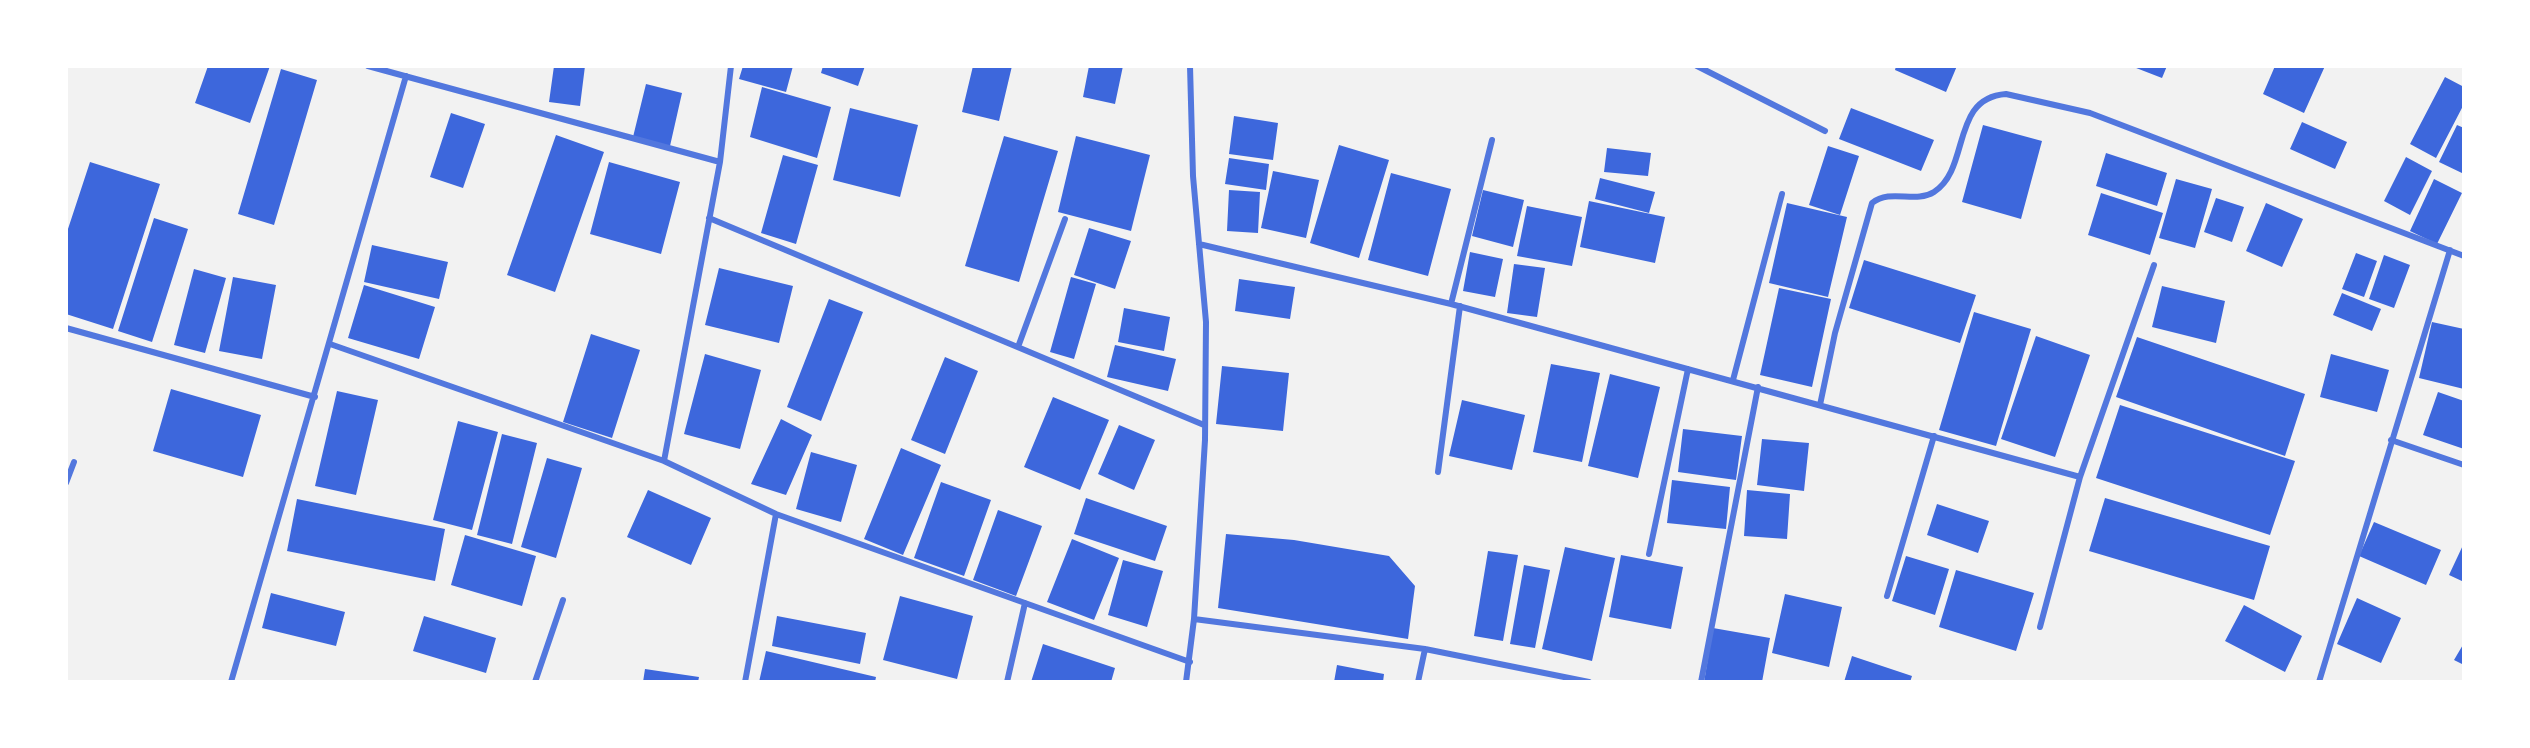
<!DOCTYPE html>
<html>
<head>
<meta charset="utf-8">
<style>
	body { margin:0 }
	#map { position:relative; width:2530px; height:748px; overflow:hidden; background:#f2f2f2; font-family:"DM Sans",sans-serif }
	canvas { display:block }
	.frame { position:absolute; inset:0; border:68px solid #fff; pointer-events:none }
</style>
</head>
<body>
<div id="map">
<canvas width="2530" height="748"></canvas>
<div class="frame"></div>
</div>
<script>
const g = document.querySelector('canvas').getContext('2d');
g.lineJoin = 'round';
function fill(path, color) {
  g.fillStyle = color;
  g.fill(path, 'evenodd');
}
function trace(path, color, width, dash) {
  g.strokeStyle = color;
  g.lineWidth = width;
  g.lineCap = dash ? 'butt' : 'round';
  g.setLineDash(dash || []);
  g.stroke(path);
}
fill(new Path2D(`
	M208 66H270L250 123 195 103Z
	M554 66H585L580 106 549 102Z
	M743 66H793L786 92 739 79Z
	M823 66H865L858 86 821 73Z
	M973 66H1012L999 121 962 112Z
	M1089 66H1123L1115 104 1083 97Z
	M1896 66H1957L1946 92 1895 70Z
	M2131 66H2167L2162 78Z
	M2275 66H2325L2304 113 2263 94Z
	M281 69 317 80 274 225 238 214Z
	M2445 77 2464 87V104L2436 158 2410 144Z
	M646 84 682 93 670 146 633 137Z
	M762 87 831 107 817 158 750 137Z
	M850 108 918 125 900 197 833 180Z
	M1851 108 1934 140 1921 171 1839 139Z
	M451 113 485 124 463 188 430 177Z
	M1234 116 1278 123 1273 160 1229 154Z
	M2302 122 2347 142 2335 169 2290 149Z
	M1983 125 2042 141 2021 219 1962 202Z
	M2457 125 2464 128V174L2439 162Z
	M556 135 604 152 555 292 507 275Z
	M1004 136 1058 151 1019 282 965 266Z
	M1076 136 1150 155 1131 231 1058 212Z
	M1339 145 1389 160 1359 258 1310 243Z
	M1828 146 1859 156 1840 215 1809 205Z
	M1607 148 1651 153 1648 176 1604 172Z
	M2106 153 2167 173 2157 206 2096 186Z
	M783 155 818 165 796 244 761 233Z
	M2406 157 2432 171 2410 215 2384 201Z
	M1229 158 1269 164 1266 190 1225 184Z
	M90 162 160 184 113 329 66 314V235Z
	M609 162 680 182 661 254 590 234Z
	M1273 171 1319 180 1306 238 1261 228Z
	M1391 173 1451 189 1428 276 1368 260Z
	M1600 178 1655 192 1649 213 1595 199Z
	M2176 179 2212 189 2195 248 2159 238Z
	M2434 179 2462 193 2437 244 2410 231Z
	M1229 190 1260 192 1258 233 1227 231Z
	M1483 190 1524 200 1513 247 1472 236Z
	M2101 193 2163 213 2150 255 2088 235Z
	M2216 198 2244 207 2232 242 2204 232Z
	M1589 201 1665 217 1655 263 1580 247Z
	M1787 203 1847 217 1828 297 1769 283Z
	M2266 203 2303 219 2282 267 2246 251Z
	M1527 206 1582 217 1572 266 1517 256Z
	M154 218 188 229 152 342 118 331Z
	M1089 228 1131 241 1115 289 1074 275Z
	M372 245 448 262 439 299 364 282Z
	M1470 252 1503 259 1495 297 1463 291Z
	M2356 253 2377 261 2364 297 2342 289Z
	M2384 255 2410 265 2394 308 2369 299Z
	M1864 260 1976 295 1960 343 1849 308Z
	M1514 264 1545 268 1537 317 1507 313Z
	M719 268 793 286 779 343 705 325Z
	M194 269 226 278 205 353 174 345Z
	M233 277 276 285 262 359 219 351Z
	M1071 277 1096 284 1074 359 1050 352Z
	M1239 279 1295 287 1290 319 1235 311Z
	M364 285 435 307 419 359 348 338Z
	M2162 286 2225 301 2216 343 2152 327Z
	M1779 288 1831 299 1812 387 1760 375Z
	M2342 293 2381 309 2372 331 2333 315Z
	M829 299 863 312 821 421 787 407Z
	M1124 308 1170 317 1164 351 1118 342Z
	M1974 312 2031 329 1996 446 1939 430Z
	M2432 322 2464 329V389L2419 378Z
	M591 334 640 350 612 438 563 422Z
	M2036 336 2090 355 2055 457 2001 439Z
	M2137 337 2305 394 2285 456 2116 397Z
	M1115 345 1176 359 1168 391 1107 377Z
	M705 354 761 370 740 449 684 434Z
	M2331 354 2389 370 2377 412 2320 397Z
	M945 357 978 371 945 454 911 440Z
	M1551 364 1600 373 1582 462 1533 452Z
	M1222 366 1289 373 1283 431 1216 424Z
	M1610 374 1660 387 1638 478 1588 466Z
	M171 389 261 415 243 477 153 451Z
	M337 391 378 400 356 495 315 486Z
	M2438 392 2464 401V449L2423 435Z
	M1053 397 1109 420 1080 490 1024 467Z
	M1462 400 1525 415 1512 470 1449 456Z
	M2120 405 2295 461 2270 535 2096 478Z
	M781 419 812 435 786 495 751 484Z
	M458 421 498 432 472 530 433 520Z
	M1119 425 1155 440 1134 490 1098 474Z
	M1683 429 1742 436 1736 480 1678 472Z
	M502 434 537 443 512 544 477 535Z
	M1762 439 1809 443 1804 491 1757 485Z
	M901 448 941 465 903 555 864 539Z
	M811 452 857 465 841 522 796 509Z
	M547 458 582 468 556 558 521 547Z
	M1672 480 1730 487 1726 529 1667 523Z
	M941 482 991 500 964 576 914 558Z
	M648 490 711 518 691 565 627 537Z
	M1747 490 1790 494 1787 539 1744 536Z
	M1086 498 1167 526 1155 561 1074 534Z
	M2105 498 2270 546 2254 600 2089 551Z
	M297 499 445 529 435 581 287 551Z
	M1937 504 1989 521 1978 553 1927 535Z
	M998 510 1042 526 1016 596 973 580Z
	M2374 522 2441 550 2426 585 2359 556Z
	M1226 534 1294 540 1389 556 1415 586 1408 639 1218 608Z
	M465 535 536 556 522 606 451 585Z
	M1072 539 1119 558 1094 620 1047 602Z
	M2464 543V582L2449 575Z
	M1565 547 1615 558 1592 661 1542 649Z
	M1488 551 1518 555 1503 641 1474 636Z
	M1621 555 1683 567 1671 629 1609 617Z
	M1906 556 1949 569 1935 615 1892 601Z
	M1123 560 1163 571 1147 627 1108 615Z
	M1524 565 1550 570 1535 648 1510 644Z
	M1956 570 2034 593 2016 651 1939 627Z
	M271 593 345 612 336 646 262 628Z
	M1785 594 1842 607 1829 667 1772 653Z
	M900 596 973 616 957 679 883 660Z
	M2357 598 2401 618 2381 663 2337 644Z
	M2244 605 2302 636 2285 672 2225 641Z
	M424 616 496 638 486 673 413 651Z
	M777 616 866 633 860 664 772 646Z
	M1713 628 1770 638 1762 682H1704Z
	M2464 643V665L2454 660Z
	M1043 644 1115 668 1111 682H1031Z
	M766 651 876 677 875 682H759Z
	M1852 656 1912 676 1910 682H1844Z
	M1337 665 1384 674 1383 682H1334Z
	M645 669 699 677 698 682H643Z`), '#3d67dc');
trace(new Path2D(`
	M368 66 720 162
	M1697 66 1825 131
	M709 218 1204 425
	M1199 244 1451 304 2080 477
	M1451 304 1492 140
	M66 328 315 397
	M330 344 664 461 776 514 1190 662
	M1018 347 1065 219
	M1733 380 1782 194
	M1820 405 1835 333 1872 203C1891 188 1915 204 1934 192 1971 168 1950 98 2006 94L2090 113 2464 256
	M2391 440 2464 465
	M664 461 720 162 731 66
	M1438 472 1460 306
	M66 483 74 462
	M1649 554 1688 369
	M1887 596 1934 436
	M1194 619 1425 649 1589 682
	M2040 627 2080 477 2154 265
	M231 682 406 76
	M535 682 563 600
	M745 682 776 514
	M1007 682 1025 603
	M1186 682 1194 619 1205 440 1206 322 1193 176 1190 66
	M1418 682 1425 649
	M1701 682 1758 387
	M2319 682 2450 250`), '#5277de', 6);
</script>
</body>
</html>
